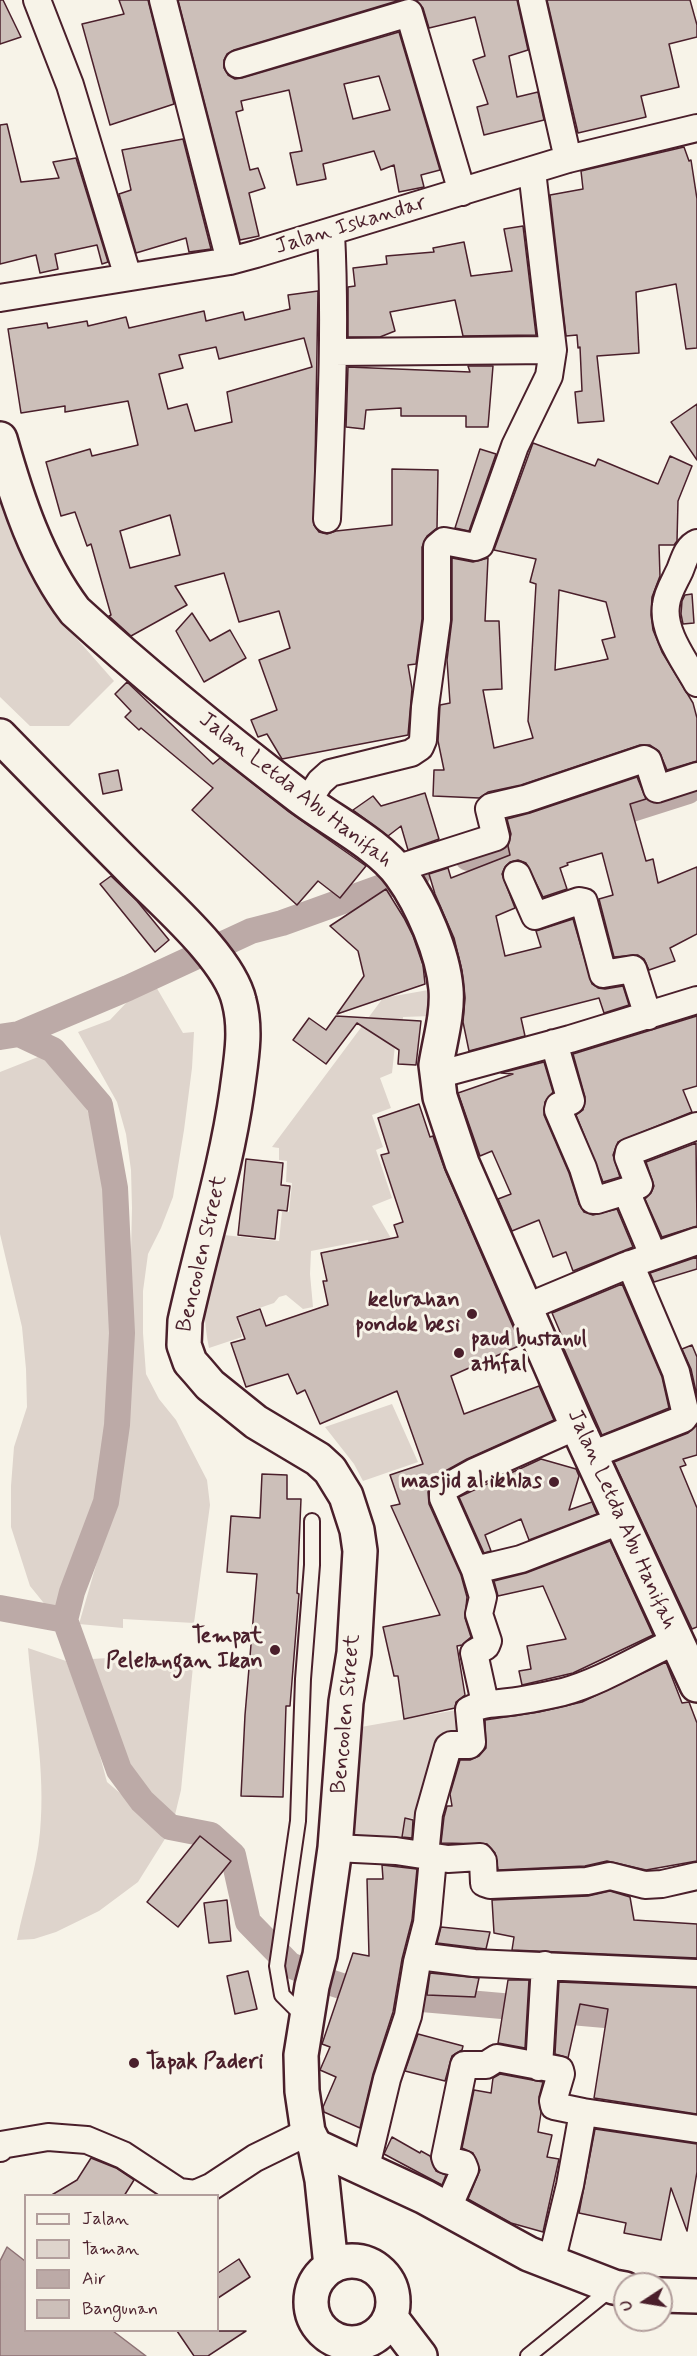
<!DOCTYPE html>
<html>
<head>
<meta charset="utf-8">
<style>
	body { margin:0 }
	#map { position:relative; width:697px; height:2356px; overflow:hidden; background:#f7f3e8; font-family:Mynerve,sans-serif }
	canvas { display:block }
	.legend { position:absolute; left:24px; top:2194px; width:195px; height:138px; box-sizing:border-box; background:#f7f3e8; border:2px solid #b29e9c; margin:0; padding:8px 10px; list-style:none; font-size:18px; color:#4a1f2b }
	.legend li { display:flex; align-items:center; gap:12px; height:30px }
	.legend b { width:30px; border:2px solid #b29e9c }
	.north { position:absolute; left:613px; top:2272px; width:60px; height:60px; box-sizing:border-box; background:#f7f3e8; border:2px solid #b29e9c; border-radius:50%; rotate:258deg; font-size:16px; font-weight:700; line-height:24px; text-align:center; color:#4a1f2b }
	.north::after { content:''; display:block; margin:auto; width:21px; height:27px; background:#4a1f2b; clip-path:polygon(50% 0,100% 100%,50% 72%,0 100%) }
</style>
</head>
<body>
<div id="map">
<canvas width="697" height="2356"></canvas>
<ul class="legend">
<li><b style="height:8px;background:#f7f3e8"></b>Jalan</li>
<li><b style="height:16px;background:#ded4cc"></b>Taman</li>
<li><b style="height:16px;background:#bcaaa7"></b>Air</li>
<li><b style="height:16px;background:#ccbfb9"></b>Bangunan</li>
</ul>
<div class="north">U</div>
</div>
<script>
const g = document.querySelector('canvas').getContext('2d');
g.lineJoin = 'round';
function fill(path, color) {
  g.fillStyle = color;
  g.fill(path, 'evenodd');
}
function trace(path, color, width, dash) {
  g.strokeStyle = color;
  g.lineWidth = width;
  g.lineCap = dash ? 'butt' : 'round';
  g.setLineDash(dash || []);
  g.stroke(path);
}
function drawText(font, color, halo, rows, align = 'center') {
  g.font = font + ' Mynerve,sans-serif';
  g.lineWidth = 6;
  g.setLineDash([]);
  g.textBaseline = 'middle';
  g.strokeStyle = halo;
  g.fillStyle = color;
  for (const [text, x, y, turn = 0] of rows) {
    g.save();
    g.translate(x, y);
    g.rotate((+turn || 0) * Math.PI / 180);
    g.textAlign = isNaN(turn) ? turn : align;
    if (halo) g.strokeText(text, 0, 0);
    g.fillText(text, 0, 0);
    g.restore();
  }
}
fill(new Path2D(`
	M0 459 11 528 63 623 114 681 69 726H30L0 697Z
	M155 985 183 1033 194 1032 192 1068 184 1130 173 1197 161 1228 148 1254 143 1291V1333L146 1374 159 1399 176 1420 207 1480 210 1505 194 1623 123 1619V1628L79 1624 121 1479 127 1430 132 1208 131 1170 126 1134 117 1102 78 1032 110 1020 127 1002Z
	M434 989 431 1016 403 1017 401 1035 396 1036 392 1073 380 1078 391 1108 372 1115 383 1147 376 1150 392 1198 372 1206 395 1245 374 1269 368 1240 311 1251 310 1274 313 1307 303 1309 286 1295 279 1297 274 1303 236 1316 242 1337 209 1348C200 1299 205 1281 224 1235L279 1241 282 1212H289L292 1183 286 1182 287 1161 279 1160V1148L272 1147 383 998Z
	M38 1057 47 1059 62 1070 81 1093 95 1131 108 1209 115 1344 114 1397 99 1494 89 1528 77 1558 67 1578 60 1612 47 1607 30 1586 11 1527V1486L14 1447 27 1407 26 1369 22 1327 0 1234V1072Z
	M392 1404 418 1462 363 1481 354 1464 325 1427Z
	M28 1648 66 1661 93 1730 107 1782 168 1834 138 1882 99 1911 56 1932 34 1939 17 1940C24 1904 37 1868 40 1832 46 1770 33 1709 28 1648Z
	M123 1657 193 1666 181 1790 174 1819C126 1796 105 1707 92 1659Z
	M468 1708 471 1742 449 1744 427 1821 405 1817 401 1843 351 1845 361 1727Z`), '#ded4cc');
const water = new Path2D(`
	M7 2247 25 2261 26 2330 113 2331 146 2356H0V2261Z`);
fill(water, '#bcaaa7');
trace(water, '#8e7275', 1.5);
trace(new Path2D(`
	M600 819 688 791
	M468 858 542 837
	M19 1034 53 1050 100 1105 115 1188 122 1333 117 1425 106 1502 72 1592 65 1620
	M0 1037 19 1034 128 988 251 931 282 923 418 874
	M0 1608 65 1620 119 1770 142 1801 170 1827 211 1835 233 1855 248 1922 290 1965 332 1983 360 1992 399 1997 697 2023`), '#bcaaa7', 26);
const building = new Path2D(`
	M0 0H3L21 37 0 44Z
	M119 0H148L174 104 110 125 82 24 124 14Z
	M178 0H400L234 50 227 54 224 60V68L228 75 235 79 242 78 399 32 440 170 421 175 424 187 399 192 394 165 381 170 374 151 323 164 326 179 297 185 290 153 302 151 289 90 241 101 243 110 236 112 250 170 258 168 265 188 249 193 259 236 240 240ZM379 76 390 110 353 119 344 84Z
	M416 0H517L528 50 509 56 517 97 538 92 544 120 484 135 477 107 488 104 473 60 485 56 475 17 429 28 423 8Z
	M547 0H690L697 25V37L669 44 679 87 641 96 646 117 578 133Z
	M7 124 21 182 59 178 53 162 76 158 108 262 102 264 97 245 55 254 58 269 40 273 36 255 0 264V125Z
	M183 139 211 249 189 252 186 238 136 253 119 194 131 190 122 150Z
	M684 147 689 161 691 160 697 199V348L686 349 676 284 636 292 639 353 597 356 604 421 578 423 575 392 582 391 580 347 578 348 577 335 566 336 550 195 583 189 581 171Z
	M523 226 536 335 463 336 455 300 390 312 395 331 380 337H348V287L355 286 353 268 387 264 386 256 434 252 433 248 464 242 471 276 512 271 504 229Z
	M318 291 314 525 319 532 327 534 336 531 392 525V469L438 470 437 528 427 536 422 547V619L416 664 408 665 412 689 408 735 282 759 267 734 258 737 251 720 277 710 259 660 290 648 279 611 239 622 224 573 175 586 187 605 131 636 109 616 111 615 91 544 87 546 75 512 61 516 46 462 90 449 92 456 138 445 128 401 65 412V406L21 413 8 329 47 323 48 328 87 321 88 326 126 317 129 328 204 311 206 321 243 312 245 320 290 309 288 295ZM304 338 312 367 227 392 232 422 195 431 187 404 168 409 159 374 183 368 179 355 216 347 219 359ZM170 515 180 555 130 568 120 531Z
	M468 366H493L488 427H466V416H401V408L366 410 364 429 346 427 348 367 470 372Z
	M697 404V460L671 422Z
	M533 443 595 466 598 459 658 484 670 456 692 466 678 501 677 541 674 545H659L660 576 652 597 651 615 653 630 662 652 693 703 697 718V761L667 770 659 751 650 745H640L521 785 488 792 479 798 433 796 434 770H444L438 741 440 705 450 703 447 660 452 620V558L473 562 488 558 485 621H499L502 689 483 690 494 748 533 738 528 721 536 584 530 582 536 559 494 550ZM559 590 606 602 615 637 602 640 608 659 555 670Z
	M480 449 496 454 469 531 455 528Z
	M692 594 694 623 683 624 681 614 682 601 685 595Z
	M192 613 210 641 230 630 246 658 204 682 176 631Z
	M127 682 213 764 220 758 289 812 366 866 340 898 318 881 297 905 192 810 213 788 141 728 139 730 125 717 131 711 115 694Z
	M118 770 122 790 103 794 99 774Z
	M637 777 646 799 630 804 646 861 653 859 658 883 697 867V934L670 948 675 961 649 970 644 959 638 955 614 957 599 899 613 895 602 853 567 863 568 865 560 868 567 889 543 897 526 863 518 860 510 862 505 867 502 874 515 908 496 916 505 956 541 947 536 931 573 919 592 984 598 988 605 989 623 986 629 1005 604 1013 599 998 521 1018 525 1036 469 1051 463 1022 465 998 462 971 454 938 435 894 429 874 448 868 451 878 510 855 508 846 511 834 507 819 530 813Z
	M425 793 439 839 408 850 401 826 388 836 353 810 373 796 381 806Z
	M111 876 137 901 169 940 155 952 100 884Z
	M386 889 404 918 413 936 423 965 425 984 337 1014 364 976 358 951 330 926Z
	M336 1016 421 1021 416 1065 398 1064 399 1050 357 1023 326 1064 293 1040 309 1018 326 1030Z
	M697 1016V1086L683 1090 692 1112 618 1142 613 1155 620 1177 603 1182 576 1115 583 1110 585 1097 573 1054Z
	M544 1062 553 1092 545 1102 544 1115 569 1173 579 1204 584 1212 593 1215 617 1209 633 1247 573 1271 566 1252 553 1257 539 1220 512 1231 498 1199 511 1194 492 1151 480 1156 458 1093 513 1074 501 1073Z
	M419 1104 430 1137 433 1136 445 1170 521 1345 451 1376 464 1414 539 1386 554 1420 467 1459 440 1474 431 1483 428 1492 429 1504 461 1575 467 1597 465 1618 471 1637 462 1645 457 1646 465 1695 456 1702 455 1708 404 1719 398 1676H394L383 1627 440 1615 391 1506 400 1504 390 1475 423 1464 397 1391 320 1424 305 1390 297 1394 288 1374 246 1387 231 1343 245 1339 237 1317 260 1309 266 1326 328 1305 323 1281H327L321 1253 398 1237 394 1225 403 1222 381 1155 389 1153 378 1118Z
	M696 1143 697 1226 662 1237 645 1199 651 1193 654 1186 646 1162Z
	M246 1159 283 1163 281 1185 290 1186 287 1211 278 1210 275 1239 238 1235Z
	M697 1257V1269L654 1282 650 1273Z
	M622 1284 662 1377 669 1408 602 1435 561 1342 564 1341 552 1313Z
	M692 1345 697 1357V1396L691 1369 682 1349Z
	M697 1425V1455L683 1459 686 1465 680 1467 697 1508V1627L692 1629 614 1462 688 1433Z
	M541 1459 576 1469 579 1476 569 1510 592 1502 597 1514 529 1540 521 1519 485 1535 491 1551 484 1553 459 1497Z
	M262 1474 287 1475V1499H301L297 1593 299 1594 290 1706H286L283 1797 241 1796 245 1715 257 1574 227 1572 231 1516 260 1518Z
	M610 1541 653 1635 573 1673 522 1685 519 1671 531 1669 527 1646 566 1639 543 1586 498 1596 494 1581 526 1573Z
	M666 1662 682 1703 689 1702 697 1723V1861L646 1870 607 1861 585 1866 498 1870 495 1853 487 1844 441 1843 444 1817 447 1806H452L450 1794 460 1760H470L479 1756 486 1748 485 1720 539 1712 582 1702Z
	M405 1818 413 1820 412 1838 402 1837Z
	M200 1836 231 1861 178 1927 147 1902Z
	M382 1865 417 1869 412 1920 402 1959 393 2012 373 2074 360 2128 324 2112 323 2107 336 2077 320 2070 330 2047 322 2044 353 1953 369 1956 367 1879H383Z
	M610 1891 630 1897 634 1920 697 1924V1958L512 1950 514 1937 494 1933 492 1900 588 1896Z
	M227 1900 231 1941 209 1943 204 1903Z
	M441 1927 490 1932 486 1949 437 1943Z
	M248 1971 257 2009 235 2014 227 1976Z
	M430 1973 479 1978 475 1997 427 1995Z
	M508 1980H529L525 2048 498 2043Z
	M559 1982 697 1988V2114L594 2098 608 2009 580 2004 568 2058 555 2054Z
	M418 2034 463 2046 462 2050 452 2056 445 2081 405 2071Z
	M500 2074 543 2082 539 2097 541 2113 538 2132 552 2135 547 2157 559 2159 543 2232 511 2223 468 2199 480 2170 473 2153 462 2148 474 2090 491 2093 493 2078Z
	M595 2129 697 2144V2172L687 2231 671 2188 661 2240 624 2233 626 2223 579 2213Z
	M392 2137 420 2153 421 2151 430 2156 436 2171 446 2175 442 2185 384 2154Z
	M91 2158 116 2168 134 2180 124 2196H50L77 2180Z
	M239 2259 250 2277 218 2298V2273Z
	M177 2331H246L208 2356H194Z`);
fill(building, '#ccbfb9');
trace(building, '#4a1f2b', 1.5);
const lane = new Path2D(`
	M305 2018 282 1995 277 1966 298 1821 303 1679 312 1565V1521
	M528 2356 612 2288`);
const street = new Path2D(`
	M37 0 70 85 128 277
	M163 0 230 261
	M532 0 568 159
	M238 64 409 13 462 192
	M0 298 230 261 256 254 568 159 697 128
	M334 352 553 350
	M327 519C331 423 336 328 331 233
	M697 543C687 547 684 560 680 570 675 581 667 593 666 605 662 632 685 661 697 683
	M307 802 320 782 330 773 411 753 420 747 423 740 425 707 437 620V547L444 541 475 547 480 545 515 446 549 376 553 350 532 171
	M396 869 496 837 489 809 491 807 525 799 644 759 648 761 657 789 697 776
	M517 875 535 916 579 901 584 902 603 974 633 969 648 1016
	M554 1043 571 1101 559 1106 558 1110 583 1168 593 1200H597L626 1191 653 1255
	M437 1075 570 1039 697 1000
	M626 1191 639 1185 628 1157 629 1152 697 1126
	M527 1307 625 1266 697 1241
	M591 1455 683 1419 686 1415 676 1372 630 1264
	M475 1570 443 1498V1492L447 1487 474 1472 577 1426
	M485 1703 474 1653 486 1646 488 1641 479 1614 483 1597 475 1570 521 1559 622 1520
	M335 1848 396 1851 448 1859 480 1857 483 1861 484 1883 490 1885 587 1881 610 1876 645 1885 662 1884 697 1876
	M425 1856 429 1814 448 1747 451 1745H469L472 1742 469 1710C482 1703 493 1704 509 1702 527 1700 545 1696 563 1692 603 1681 638 1658 676 1641
	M419 1956 474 1963 697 1973
	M539 2067 545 1965
	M0 2148 1 2145 48 2137 87 2140 123 2155 179 2192 195 2194 211 2187 255 2158 308 2132
	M365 2171 387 2079 408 2016 417 1962 427 1923 433 1858
	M447 2210 465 2169 463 2164 446 2160 445 2157 464 2065H486L497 2058 560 2070 561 2074 553 2101 554 2106 583 2112
	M551 2263 570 2185 583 2112 697 2129`);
const secondary = new Path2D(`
	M0 439C17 499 37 561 75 611 147 677 223 738 300 797 330 820 380 845 401 875 422 904 443 953 446 989 448 1014 440 1040 436 1065L440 1097 462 1163 577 1426 697 1685
	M315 2146 425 2197 529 2254 614 2287 625 2289
	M661 2295 697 2296`);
const primary = new Path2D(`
	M0 736C45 782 89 827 134 872 165 904 229 958 239 1001 247 1031 241 1060 237 1091 226 1169 202 1244 185 1321L184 1345 190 1362 198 1371 210 1385 256 1422 318 1459 330 1470 346 1496 357 1530 360 1551 354 1653 346 1702 335 1848 320 1955 312 1986 301 2055 302 2091 308 2132 315 2146 322 2180 331 2266
	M311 2302a41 41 0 1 1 82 0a41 41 0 1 1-82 0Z
	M391 2318 420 2356`);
trace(lane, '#4a1f2b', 18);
trace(street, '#4a1f2b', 30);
trace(secondary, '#4a1f2b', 38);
trace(primary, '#4a1f2b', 38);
trace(lane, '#f7f3e8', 14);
trace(street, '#f7f3e8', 26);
trace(secondary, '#f7f3e8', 33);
trace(primary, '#f7f3e8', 33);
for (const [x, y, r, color] of [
	[472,1314,6,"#4a1f2b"],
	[459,1353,6,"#4a1f2b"],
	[554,1482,6,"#4a1f2b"],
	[275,1650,6,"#4a1f2b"],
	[134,2063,6,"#4a1f2b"]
]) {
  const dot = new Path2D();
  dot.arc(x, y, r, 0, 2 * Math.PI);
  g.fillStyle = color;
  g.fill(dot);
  trace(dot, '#f7f3e8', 2);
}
drawText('22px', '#4a1f2b', '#f7f3e8', [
	["Jalan Iskandar",351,226,-17],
	["Jalan Letda Abu Hanifah",295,791,38],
	["Bencoolen Street",203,1254,-77],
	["Jalan Letda Abu Hanifah",621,1520,66],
	["Bencoolen Street",347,1714,-85]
]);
drawText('bold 22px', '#4a1f2b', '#f7f3e8', [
	["kelurahan",460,1301],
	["pondok besi",460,1326],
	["paud bustanul",471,1340,"left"],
	["athfal",471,1365,"left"],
	["masjid al ikhlas",542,1482],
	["Tempat",263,1637],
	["Pelelangan Ikan",263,1662],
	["Tapak Paderi",146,2063,"left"]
], 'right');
</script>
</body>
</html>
